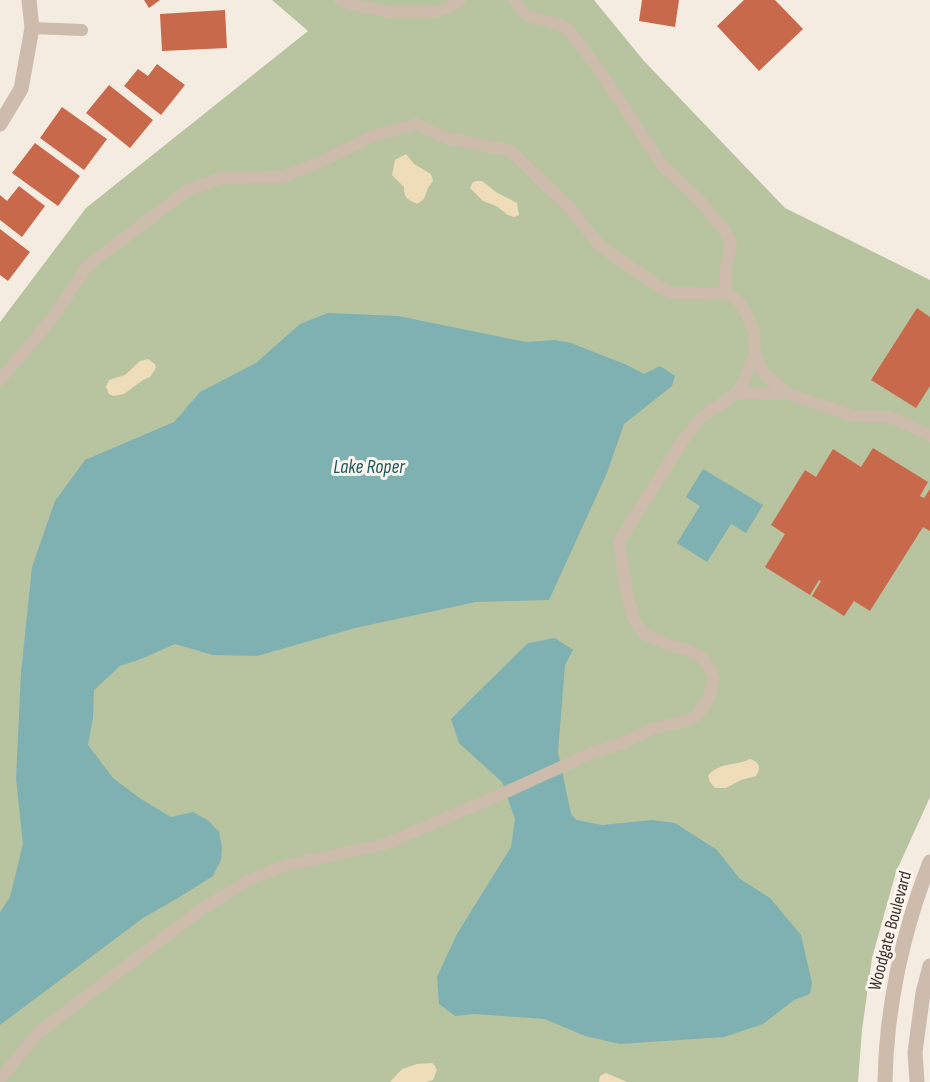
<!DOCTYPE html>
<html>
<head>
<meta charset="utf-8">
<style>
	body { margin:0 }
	canvas { display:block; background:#f4ebe1 }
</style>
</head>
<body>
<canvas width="930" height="1082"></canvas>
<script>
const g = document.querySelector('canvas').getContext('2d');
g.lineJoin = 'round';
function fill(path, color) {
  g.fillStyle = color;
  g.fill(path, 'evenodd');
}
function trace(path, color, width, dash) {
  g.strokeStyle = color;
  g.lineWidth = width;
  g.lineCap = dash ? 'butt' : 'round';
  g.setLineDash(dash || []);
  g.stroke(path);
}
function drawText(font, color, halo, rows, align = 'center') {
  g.font = font + ' "Sofia Sans Condensed",sans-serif';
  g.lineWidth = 6;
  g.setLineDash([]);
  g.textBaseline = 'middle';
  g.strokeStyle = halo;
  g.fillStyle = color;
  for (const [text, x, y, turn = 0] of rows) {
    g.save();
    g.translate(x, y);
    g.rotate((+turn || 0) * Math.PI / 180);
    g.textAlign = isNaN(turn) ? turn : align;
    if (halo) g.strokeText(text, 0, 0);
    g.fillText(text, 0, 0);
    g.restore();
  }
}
fill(new Path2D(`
	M272 0H594L644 61 785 208 930 280V797L896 872 872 958 862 1030 858 1082H0V322L86 208 308 31Z`), '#b8c4a0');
fill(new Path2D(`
	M406 154 414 164 431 174 433 181 428 188 424 199 417 204C407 199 404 198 404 187L392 175 395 160Z
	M476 181H482L496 192 517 203 519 215 514 217 508 215 496 206 483 201 470 188 473 182Z
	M148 359 155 364 156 368 150 377 143 380 124 394 114 396 109 394 106 387 109 380 125 375 140 361Z
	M750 759C760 762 761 768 756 776L741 780 726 788H715L710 782 708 776C718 762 736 766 750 759Z
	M433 1063 437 1070 433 1080 426 1082H390L402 1069 417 1064Z
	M606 1073 627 1082H599L600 1076Z`), '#efdcb8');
fill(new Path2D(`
	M328 313 398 316 526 342 555 340 571 343 627 365 644 374 660 366 675 376 672 386 624 424 607 473 549 600 476 602 355 628 257 656 213 655 175 644 141 659 120 666 94 690 93 718 88 745 113 778 141 799 171 817 193 812 209 821 219 832 222 848 221 860 213 876 178 898 143 918 0 1025V912L10 897 23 844 16 779 21 673 32 567 55 501 85 460 174 422 200 392 256 363 300 324Z
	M703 469 763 505 746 533 731 524 707 562 677 543 700 506 686 497Z
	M555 638 573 650 565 665 558 752 571 814 577 820 602 825 652 820 675 823 717 850 740 879 770 898 801 935 812 983 810 994 794 1000 763 1024 724 1037 620 1044 585 1036 545 1019 474 1014 455 1016 439 1004 437 977 457 934 511 847 515 819 502 782 459 743 451 719 528 643Z`), '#7fb0b2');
fill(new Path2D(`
	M144 0H160L149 8Z
	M642 0H679L675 27 639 21Z
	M744 0H775L803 29 759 71 717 26Z
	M225 10 227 48 162 51 160 14Z
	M157 64 185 85 161 115 124 86 138 69 148 76Z
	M109 85 153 120 130 148 86 113Z
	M62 107 107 139 84 170 40 138Z
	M35 143 80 176 58 206 12 173Z
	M19 186 45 206 22 237 0 220V195L7 201Z
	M0 229 30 252 8 281 0 275Z
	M917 308 930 317V386L916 408 871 380Z
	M873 448 928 482 920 496 924 498 930 489V531L923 527 870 611 854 601 844 616 812 596 821 581 819 580 810 595 765 567 785 534 771 525 805 470 816 477 833 449 861 467Z`), '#c8694b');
trace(new Path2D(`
	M340 0 350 4 388 12H436L449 7 460 0
	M32 28 82 30
	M755 353 764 374 789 394 854 416 890 417 930 435
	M0 380 55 315 87 266 188 190 222 178 282 177 318 163 373 136 416 124 446 138 511 151 570 208 600 246 661 288 672 293 728 294
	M737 393 789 394
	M0 1079 39 1032 202 909 249 880 284 866 386 844 495 797 594 752 623 743 652 729 682 722 696 717 709 698 714 678 709 667 701 657 688 650 669 645 644 634 635 621 627 596 619 542 684 439 703 416 737 393 743 384 755 353 754 332 746 313 739 302 728 294 726 289V270L731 244 725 231 700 201 662 165 602 74 570 31 560 25 527 16 514 0`), '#cdbbac', 12);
trace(new Path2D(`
	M0 124 21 89 32 28 29 0
	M885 1082C886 1008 903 930 930 862
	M917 1082 915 1052 923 993 930 966`), '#cdbbac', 15);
drawText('18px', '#3b302b', '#fbf5ee', [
	["Woodgate Boulevard",891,931,-75]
]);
drawText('italic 20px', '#1f5a5e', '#fbf5ee', [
	["Lake Roper",369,468]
]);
</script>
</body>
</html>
